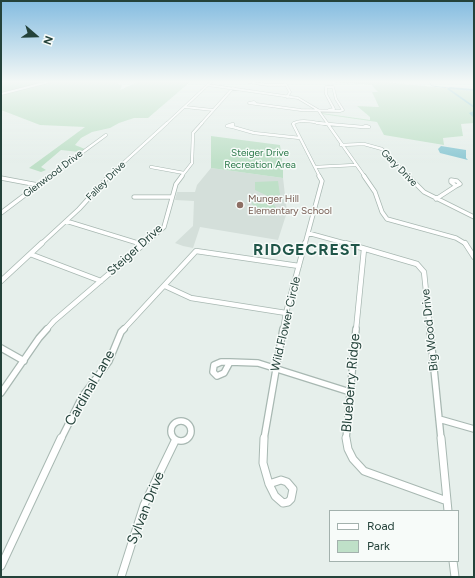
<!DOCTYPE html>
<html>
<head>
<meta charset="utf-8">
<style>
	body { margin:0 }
	#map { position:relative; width:475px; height:578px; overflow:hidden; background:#e6efeb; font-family:Figtree,sans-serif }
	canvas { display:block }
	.frame { position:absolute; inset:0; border:2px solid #24423a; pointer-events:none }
	.legend { position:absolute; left:329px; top:510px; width:130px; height:52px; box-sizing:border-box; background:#f7fbf9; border:1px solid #a3b1ad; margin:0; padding:5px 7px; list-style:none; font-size:12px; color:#24423a }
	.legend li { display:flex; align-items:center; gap:8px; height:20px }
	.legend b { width:20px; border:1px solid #a3b1ad }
	.north { position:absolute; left:16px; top:16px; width:40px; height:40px; -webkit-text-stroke:3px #f7fbf9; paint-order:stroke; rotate:110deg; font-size:11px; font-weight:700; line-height:16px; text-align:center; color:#24423a }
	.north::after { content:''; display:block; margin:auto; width:14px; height:18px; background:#24423a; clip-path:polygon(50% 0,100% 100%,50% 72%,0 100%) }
</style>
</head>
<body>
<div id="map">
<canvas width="475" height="578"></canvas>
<div class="frame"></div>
<ul class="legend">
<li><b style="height:5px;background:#fff"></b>Road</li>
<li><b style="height:11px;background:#bfe0c8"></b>Park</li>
</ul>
<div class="north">N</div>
</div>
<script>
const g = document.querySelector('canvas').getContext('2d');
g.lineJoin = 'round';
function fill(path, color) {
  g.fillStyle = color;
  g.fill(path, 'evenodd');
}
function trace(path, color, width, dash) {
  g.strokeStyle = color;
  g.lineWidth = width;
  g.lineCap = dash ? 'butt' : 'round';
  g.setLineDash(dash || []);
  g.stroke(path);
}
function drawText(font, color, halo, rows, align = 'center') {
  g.font = font + ' Figtree,sans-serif';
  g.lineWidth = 3;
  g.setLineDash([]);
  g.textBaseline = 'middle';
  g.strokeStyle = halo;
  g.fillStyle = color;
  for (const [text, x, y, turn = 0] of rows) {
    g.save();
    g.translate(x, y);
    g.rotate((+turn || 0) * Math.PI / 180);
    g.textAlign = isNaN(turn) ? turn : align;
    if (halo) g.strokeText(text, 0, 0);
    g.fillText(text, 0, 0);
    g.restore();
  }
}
fill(new Path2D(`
	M211 168 283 178 287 212 278 240 200 227 193 248 183 246 175 243 193 226 194 201 175 200 177 192H195L197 185Z`), '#d4dfda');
fill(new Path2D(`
	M1 82H119L118 84 122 86 120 90 138 82H190L148 118H134L119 123 110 128 92 132 81 138 75 145 85 149 79 152 61 150 41 167 46 170 41 172 29 168 85 127 40 125 1 110Z
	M332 82H385L474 91V123L461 124 463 136 443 138 444 145 384 135 377 122 322 114 321 113 370 120V117L357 106 379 107 372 92H378L372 86 373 85Z
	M211 136 280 145 283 167V178L211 168Z
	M278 181 280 195 268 196 255 190V182Z
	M252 198C263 198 273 199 277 210L253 214Z`), '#bfe0c8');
fill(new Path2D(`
	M441 146 466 150V158L468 160 440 153 438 149Z`), '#8ec9d4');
trace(new Path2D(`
	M429 82 432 86 449 88`), '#8ec9d4', 1);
fill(new Path2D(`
	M450 87 474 89V91L450 89 474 106V108L447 89Z
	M474 111V113H473L474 118 469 113Z`), '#8ec9d4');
const minorFar5 = new Path2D(`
	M248 82 268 85H286
	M285 83 290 92 287 97
	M208 85 298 98 318 110 328 124
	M1 94 48 82
	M254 102 256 104 249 103Z
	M256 104 301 110 340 111 343 110 336 99 333 87H326V94L334 109 329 110
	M185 107 213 110
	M166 124 211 82
	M201 124 233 88
	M293 124C300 118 316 123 325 124`);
const minorFar4 = new Path2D(`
	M294 123 293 124 320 177
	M317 123 363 127
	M327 123 365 177
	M233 124V127L227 126Z
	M366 126 369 127H363Z
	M233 127 254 133 300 138
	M341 145 364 144 382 149 409 177
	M151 167 184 173
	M315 167 355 165
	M49 177 106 135
	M108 177 167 123
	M181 177 192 163 193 133 202 123`);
const minorFar3 = new Path2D(`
	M364 176 375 192 382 212 387 219 456 238 466 244
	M408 176 424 192 474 217
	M1 178 38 185
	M451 180 457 181 460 184 456 186 451 182Z
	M134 197H172
	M436 199 456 186
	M1 213 50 176
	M66 221 141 244
	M308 233 348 244
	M41 244 79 209 109 176
	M144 244 164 227 176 184 182 176
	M305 244 322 181 319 176`);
const minorFar2 = new Path2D(`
	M137 243 143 245
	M345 243 417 264 424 272 430 330
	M465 243 474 257
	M30 254 101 281
	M1 281 42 243
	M165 286 191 298 286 313
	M46 330 54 321 145 243
	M123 330 196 251 299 266
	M283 330 286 313 305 243
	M356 330 364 249`);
const minorFar1 = new Path2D(`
	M430 329 441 439
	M1 348 24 361
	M221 362H230L224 373 217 376 213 372 214 365Z
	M230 362 258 363 350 392
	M1 393 39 338 47 329
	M439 419 474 429
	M171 431a10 10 0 1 1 20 0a10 10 0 1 1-20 0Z
	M61 439 82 397 109 361 121 332 124 329
	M264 439 283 329
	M346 439 356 329`);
const minor = new Path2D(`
	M264 438 263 463 269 484
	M346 438 348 449 353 459 364 471 447 501
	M441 438 448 511
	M281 480 287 482 293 489 291 499 288 502 283 503 275 496 269 484Z
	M453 561 455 577
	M1 566 61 438
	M121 577 144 505 175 441`);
trace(minorFar5, '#a8b8b2', 3);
trace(minorFar4, '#a8b8b2', 3.5);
trace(minorFar3, '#a8b8b2', 5);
trace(minorFar2, '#a8b8b2', 6);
trace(minorFar1, '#a8b8b2', 8);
trace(minor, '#a8b8b2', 9);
trace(minorFar5, '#fff', 2);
trace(minorFar4, '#fff', 2.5);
trace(minorFar3, '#fff', 3.5);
trace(minorFar2, '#fff', 4.5);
trace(minorFar1, '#fff', 5.5);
trace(minor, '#fff', 7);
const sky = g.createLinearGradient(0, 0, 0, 163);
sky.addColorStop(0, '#84bce0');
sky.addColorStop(0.5, '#f4f8f6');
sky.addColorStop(1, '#f4f8f600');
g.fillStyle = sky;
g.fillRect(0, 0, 475, 163);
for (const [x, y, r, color] of [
	[240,205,4,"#8d6e63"]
]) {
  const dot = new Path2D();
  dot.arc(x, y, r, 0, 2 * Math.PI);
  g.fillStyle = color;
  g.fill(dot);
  trace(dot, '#f7fbf9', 1.5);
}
drawText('10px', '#2d7a4b', '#f7fbf9', [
	["Steiger Drive",260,153],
	["Recreation Area",260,165]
]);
drawText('10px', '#24423a', '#f7fbf9', [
	["Gary Drive",399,168,46],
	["Glenwood Drive",53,174,-37],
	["Falley Drive",106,181,-45]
]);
drawText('10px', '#785e54', '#f7fbf9', [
	["Munger Hill",248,199],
	["Elementary School",248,211]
], 'left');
drawText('12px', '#24423a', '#f7fbf9', [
	["Steiger Drive",135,250,-42],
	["Wild Flower Circle",286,324,-77],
	["Big Wood Drive",430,330,-96]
]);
drawText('14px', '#24423a', '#f7fbf9', [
	["Blueberry Ridge",351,383,-85],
	["Cardinal Lane",90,388,-60],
	["Sylvan Drive",146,508,-68]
]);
g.letterSpacing = '1px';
drawText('bold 16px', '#1f5548', '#f7fbf9', [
	["RIDGECREST",307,250]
]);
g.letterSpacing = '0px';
</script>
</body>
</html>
